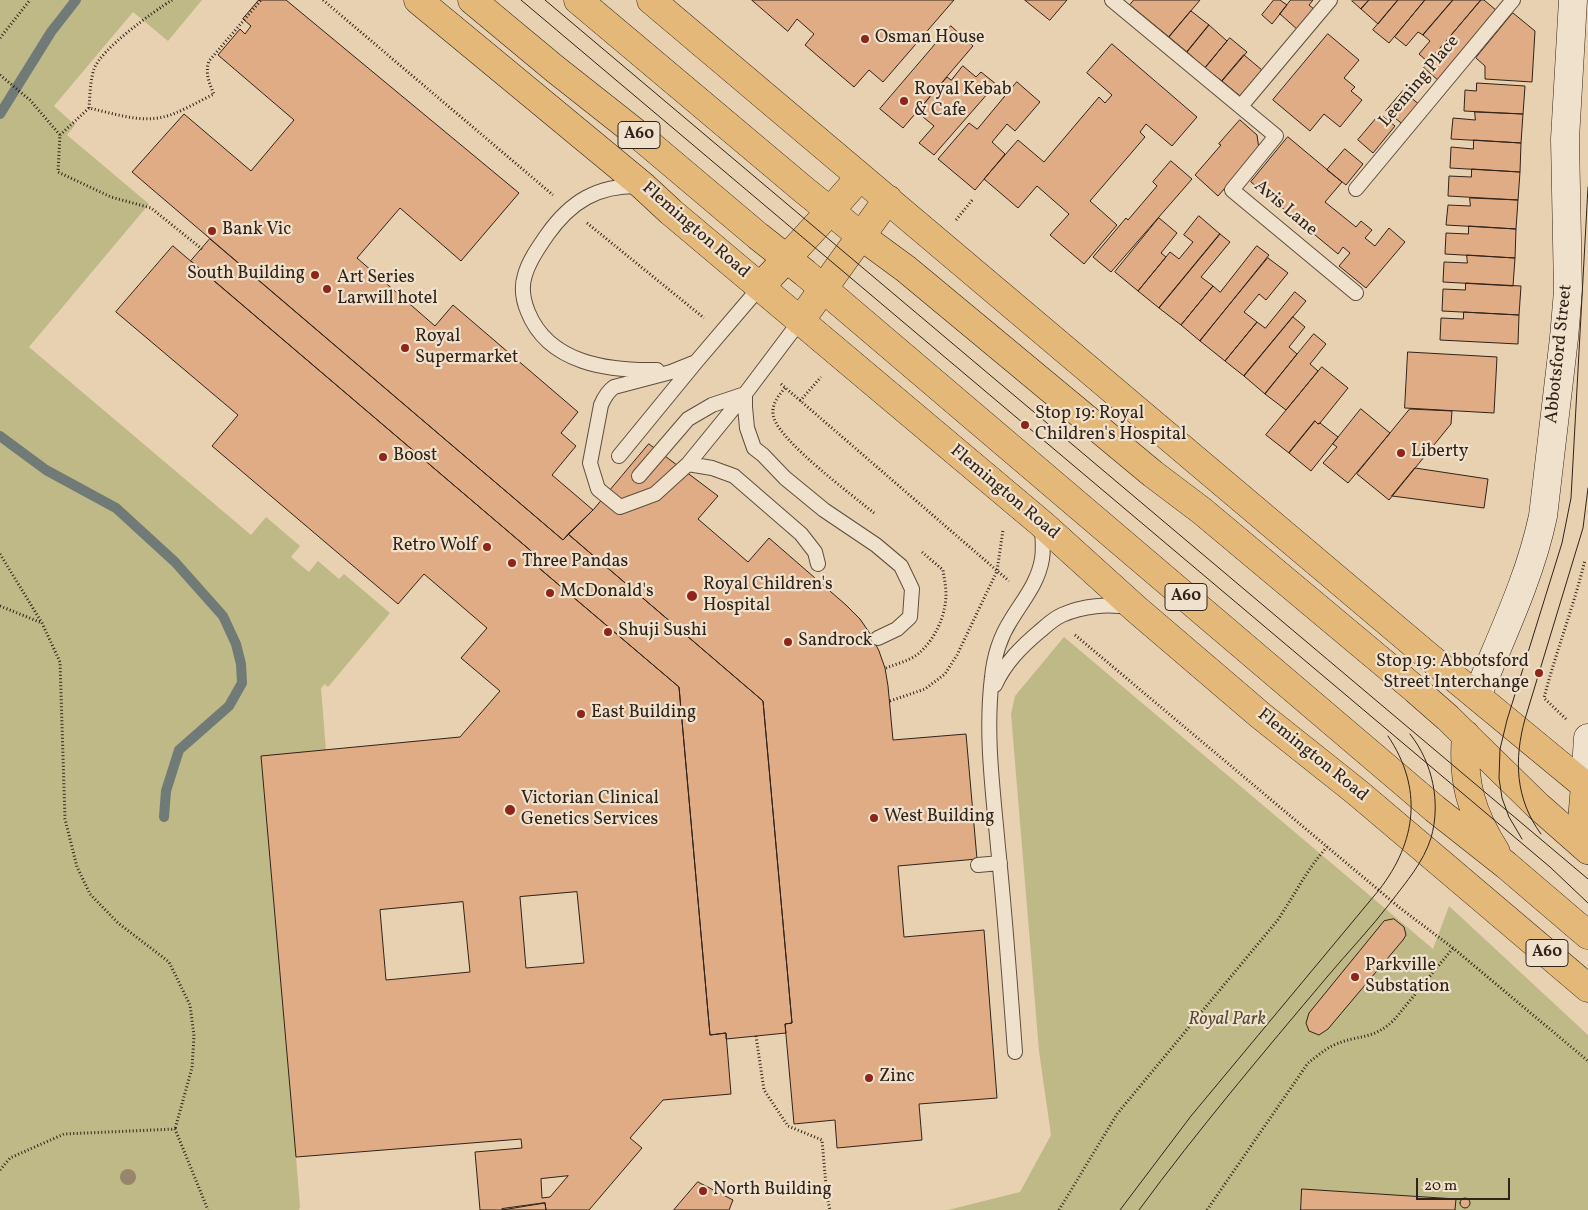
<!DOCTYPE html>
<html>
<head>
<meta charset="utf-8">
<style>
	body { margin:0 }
	#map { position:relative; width:1588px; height:1210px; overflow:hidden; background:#e8d1b1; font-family:Vollkorn,serif }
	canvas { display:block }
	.scale { position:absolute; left:1416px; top:1178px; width:94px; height:22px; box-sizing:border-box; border:2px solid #312319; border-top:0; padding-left:6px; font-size:15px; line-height:18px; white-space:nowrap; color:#312319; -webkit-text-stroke:4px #f0e1cc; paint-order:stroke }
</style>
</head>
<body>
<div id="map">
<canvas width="1588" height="1210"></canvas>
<div class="scale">20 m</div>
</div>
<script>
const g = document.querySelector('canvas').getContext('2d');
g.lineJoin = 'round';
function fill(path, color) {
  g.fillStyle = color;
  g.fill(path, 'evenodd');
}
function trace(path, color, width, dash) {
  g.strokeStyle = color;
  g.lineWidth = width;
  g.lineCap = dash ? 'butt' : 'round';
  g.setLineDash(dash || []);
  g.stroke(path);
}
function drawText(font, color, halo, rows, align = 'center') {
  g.font = font + ' Vollkorn,serif';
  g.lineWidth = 4.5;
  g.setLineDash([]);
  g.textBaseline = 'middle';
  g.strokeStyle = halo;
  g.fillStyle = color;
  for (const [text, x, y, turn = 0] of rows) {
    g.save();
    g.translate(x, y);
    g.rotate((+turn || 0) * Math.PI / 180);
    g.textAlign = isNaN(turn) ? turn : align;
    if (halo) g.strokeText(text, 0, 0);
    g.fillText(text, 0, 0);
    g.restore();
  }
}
fill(new Path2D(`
	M0 0H202L168 41 133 12 54 106 75 125 67 135 149 204 29 347 251 535 266 517 300 546 291 557 309 572 318 561 339 579 344 574 390 613 328 687 325 684 321 688 326 751 261 757 296 1157 300 1207 299 1210H0Z
	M1064 637 1433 949 1449 906 1588 1035V1210H948L1020 1192 1051 1135 1039 1051 1011 714 1015 696Z`), '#beb986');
trace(new Path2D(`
	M0 114 51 32 76 0
	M0 436 46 470 116 508 175 562 223 616 236 644 241 664 242 683 229 706 179 750 166 791 164 817`), '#707b77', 10);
const building = new Path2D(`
	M259 0H286L519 193 461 261 400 208 357 258 435 326 453 305 578 412 561 433 576 446 552 475 593 510 563 540 132 172 184 114 251 171 294 120 218 55 240 29 245 34 251 26 243 19Z
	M752 0H954L883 82 869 70 854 87 805 45 814 34 797 19 788 31Z
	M1025 0H1067L1050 20Z
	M1134 0H1200L1169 37 1130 5Z
	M1274 0H1280L1287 5 1272 24 1262 15Z
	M1291 0H1313L1309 5 1315 10 1298 30 1280 14Z
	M1353 0H1369L1361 9 1352 1Z
	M1369 0H1398L1378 24 1361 9Z
	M1398 0H1425L1389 43 1373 30Z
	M1425 0H1453L1423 35 1418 32 1406 46 1395 37Z
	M1453 0H1481L1428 62 1419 54 1430 41 1423 35Z
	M1481 0H1484L1497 11 1439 81 1424 68Z
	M1191 11 1209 25 1187 52 1169 37Z
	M1513 13 1535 31 1532 82 1485 79V66L1476 58Z
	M1209 25 1227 41 1205 68 1187 52Z
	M951 26 973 46 903 128 880 109Z
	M1328 34 1359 60 1344 78 1355 87 1351 91 1362 100 1340 127 1324 114 1310 131 1273 100Z
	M1230 38 1247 52 1222 81 1205 68Z
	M1112 44 1197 117 1172 146 1146 124 1140 132 1145 137 1090 201 1117 225 1084 264 1050 235 1069 214 1037 186 1018 208 984 179 1018 140 1044 162 1099 97 1105 103 1112 95 1087 73Z
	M1244 55 1262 70 1240 96 1222 81Z
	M963 66 976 77 981 72 996 84 934 155 919 143 934 126 917 112 947 77 951 80Z
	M1017 82 1040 102 1015 131 1007 124 992 142 1005 154 975 190 938 159 969 123 977 129Z
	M1477 83 1525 86 1523 114 1464 111 1465 90 1476 91Z
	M1403 91 1421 106 1405 126 1386 111Z
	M1475 112 1523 114 1521 143 1451 139 1453 118 1475 120Z
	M1380 114 1395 126 1373 153 1358 140Z
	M1240 120 1257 135 1259 149 1218 196 1195 175 1221 145 1219 144Z
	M1288 137 1342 182 1325 202 1356 227 1361 221 1372 230 1365 238 1375 246 1389 228 1405 242 1366 288 1339 266 1350 253 1343 247 1338 254 1251 182Z
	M1474 140 1521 143 1520 172 1450 168 1451 147 1473 149Z
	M1345 149 1363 164 1346 185 1327 170Z
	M1171 161 1192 179 1111 272 1093 257 1126 218 1128 220 1157 186 1153 182Z
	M1472 169 1520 172 1518 200 1448 196 1449 176 1471 177Z
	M1470 198 1518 200 1516 229 1446 225 1448 205 1470 206Z
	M1199 216 1220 234 1159 308 1138 291 1170 252 1179 259 1193 242 1184 235Z
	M1159 218 1177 233 1161 253 1166 257 1138 291 1115 272Z
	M1469 226 1516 229 1515 258 1445 254 1446 233 1468 234Z
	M1220 234 1230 242 1201 277 1213 286 1181 325 1159 308Z
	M210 239 563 540 568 534 763 701 792 1023 785 1024 786 1033 726 1039V1033L710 1035 679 687 539 568 544 562 191 261Z
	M173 246 544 562 539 568 679 687 710 1035 726 1033 731 1094 663 1100 630 1138 642 1148 589 1210H546L545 1203 502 1210H480L475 1152 522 1148 521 1139 296 1157 261 756 460 737 500 691 461 658 487 628 424 574 398 604 212 446 238 415 116 312ZM577 892 584 963 526 968 520 897ZM463 902 470 972 386 980 380 910ZM568 1176 550 1197 542 1198 541 1179Z
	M1257 246 1269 255 1200 341 1181 325 1213 286 1220 292Z
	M1467 255 1515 258 1513 286 1443 282 1444 262 1467 263Z
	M1268 258 1288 273 1266 300 1259 294 1244 312 1257 322 1225 361 1200 341Z
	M1466 283 1521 286 1519 315 1442 311 1443 289 1465 290Z
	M1295 292 1306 301 1244 376 1225 361 1257 322 1265 328Z
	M1464 312 1519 315 1518 344 1440 340 1441 318 1463 319Z
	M1293 317 1305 327 1289 347 1297 354 1265 394 1244 376Z
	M1314 334 1326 344 1310 364 1318 371 1286 410 1265 394Z
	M1408 352 1497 357 1494 413 1405 408Z
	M1322 367 1348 388 1320 423 1318 424 1315 421 1289 453 1266 435Z
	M1361 409 1390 433 1348 483 1323 463 1337 447 1333 444Z
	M1410 409 1452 411 1451 424 1389 500 1357 474Z
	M1315 421 1318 424 1320 423 1338 437 1311 471 1289 453Z
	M649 444 718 496 698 519 748 562 769 538 846 605 860 619 871 635 879 651 885 668 888 686 893 740 966 734 977 859 898 866 904 937 984 930 997 1098 919 1104 922 1140 837 1148 835 1120 794 1124 785 1024 792 1023 763 701 568 534 593 510Z
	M1415 468 1488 479 1484 508 1392 496Z
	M1394 919 1404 927 1406 935 1403 940 1328 1029 1319 1035 1309 1031 1306 1023 1309 1013 1384 921Z
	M698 1182 733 1200 729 1210H674Z
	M1302 1189 1456 1199 1455 1210H1301Z
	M1460 1203a5 5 0 1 1 10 0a5 5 0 1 1-10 0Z
	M545 1203 546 1210H502V1209Z`);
fill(building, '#dfac85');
trace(building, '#312319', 1);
const lane = new Path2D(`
	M1112 0 1276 136 1232 190 1356 293
	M1241 106 1330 0
	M640 186C598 185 571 201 547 235 539 247 529 260 525 275 521 287 523 300 528 312 549 364 609 371 657 370
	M1356 189 1513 0
	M696 362 671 372 614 387C607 392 604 398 601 405L590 463 598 489 620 507 655 494 688 464 745 394 800 321
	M745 394V407L747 428 754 448 763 455 785 478 824 510 876 545 901 566 912 589 910 617 897 629 878 638
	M619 456 696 362 760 287
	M688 464 712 468 734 476 801 534 815 552 818 564
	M639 476 688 419 712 405 745 394
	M995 685C1005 663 1021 647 1040 631 1047 625 1053 619 1062 615 1082 606 1109 603 1131 608
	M978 865 1000 863
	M1015 1052C1010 983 1005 915 998 847 993 791 985 734 992 677 994 657 1000 637 1011 620 1023 600 1038 583 1042 559 1044 548 1042 536 1042 525`);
const secondary = new Path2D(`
	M1477 696C1501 637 1530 578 1543 516L1564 338 1568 291 1565 139 1573 0
	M1585 785 1588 738`);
const primary = new Path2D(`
	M418 0 643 186 671 212 1042 524 1136 609 1260 715 1358 793 1588 988
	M651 0 1428 656 1588 788
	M830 211 860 177
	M861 236 888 199
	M760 287 787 258
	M800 321 823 289
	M1585 785 1582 821 1588 850`);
const highway = new Path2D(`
	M472 0 555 69 636 133 758 236 805 273 1435 809 1506 865 1588 935
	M578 0 804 190 861 236 906 269 1153 474 1202 511 1416 690 1448 718 1538 806 1588 850
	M787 258 830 211
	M823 289 861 236
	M1466 735C1462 781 1471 813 1496 852`);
trace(lane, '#5f4e3f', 16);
trace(secondary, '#312319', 29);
trace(primary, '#312319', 29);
trace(highway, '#312319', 29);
trace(new Path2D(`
	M172 0C153 12 101 49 94 69 90 81 90 96 89 108 112 113 140 123 163 117 178 114 199 101 214 94 209 83 205 73 209 61L261 0
	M323 0 553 195
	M0 38 30 0
	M0 75 30 100 60 135 58 172 111 197 151 208 202 249
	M60 135 89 108
	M956 220 973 199
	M587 223 704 318
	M781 384 1009 581
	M785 388C778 396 770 406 774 418 781 442 852 495 874 513
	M800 401 821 377
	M0 554 42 623 60 662 65 819 77 867 90 894 118 923 169 962 190 1005 194 1036 192 1068 175 1129
	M0 606 42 623
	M1075 635 1400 908 1453 948 1588 1061
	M886 668C896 664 909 661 918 654 935 640 946 615 946 594 946 586 944 578 943 570L922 552
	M890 701 925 689 945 674 957 655 997 571 1003 530
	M1566 719 1544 698C1556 651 1574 606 1585 560
	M756 1036 764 1090 788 1126 822 1140 827 1197 830 1210
	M0 1170 10 1158 64 1134 175 1129 208 1210
	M1059 1210 1117 1114 1277 921C1294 896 1307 869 1327 847
	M1207 1210 1308 1063C1316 1057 1325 1049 1334 1045 1358 1034 1372 1041 1394 1020L1453 948`), '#312319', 3, [1, 2.5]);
trace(lane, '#f0e1cc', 14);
trace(secondary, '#f0e1cc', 28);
trace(primary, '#e4b878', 28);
trace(highway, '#e4b878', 28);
trace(new Path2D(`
	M521 0 1550 867 1588 903
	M545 0 1588 879
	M1541 834C1515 799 1514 759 1525 719L1583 528 1588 488
	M1522 839 1509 817 1502 798 1499 778 1500 749 1507 720 1562 543 1571 498 1588 187
	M1120 1210 1191 1116 1379 890C1417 841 1423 788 1388 736
	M1139 1210C1198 1130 1263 1053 1327 977 1348 952 1371 928 1391 902 1406 882 1423 863 1431 838 1441 803 1433 763 1410 734`), '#312319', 1);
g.fillStyle = '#97866c';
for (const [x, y] of [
	[128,1177]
]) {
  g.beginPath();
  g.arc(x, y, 8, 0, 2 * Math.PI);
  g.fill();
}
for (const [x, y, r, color] of [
	[865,39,5,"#8f2418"],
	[904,101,5,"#8f2418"],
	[212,231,5,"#8f2418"],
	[315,275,5,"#8f2418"],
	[327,289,5,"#8f2418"],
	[405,348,5,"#8f2418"],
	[1025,425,5,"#8f2418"],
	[1401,453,5,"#8f2418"],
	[383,457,5,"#8f2418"],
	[487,547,5,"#8f2418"],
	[512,563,5,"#8f2418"],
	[550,593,5,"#8f2418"],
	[692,596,6,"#8f2418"],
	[608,632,5,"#8f2418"],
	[788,642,5,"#8f2418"],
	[1539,673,5,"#8f2418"],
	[581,714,5,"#8f2418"],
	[510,810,6,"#8f2418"],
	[874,818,5,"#8f2418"],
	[1355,977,5,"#8f2418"],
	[869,1078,5,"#8f2418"],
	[703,1191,5,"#8f2418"]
]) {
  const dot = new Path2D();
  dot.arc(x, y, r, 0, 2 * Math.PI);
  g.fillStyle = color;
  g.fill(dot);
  trace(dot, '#f0e1cc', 2);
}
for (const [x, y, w] of [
	[639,135,42],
	[1186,597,42],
	[1547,953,42]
]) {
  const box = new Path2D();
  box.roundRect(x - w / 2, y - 13.5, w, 27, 4);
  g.fillStyle = '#f0e1cc';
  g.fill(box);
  trace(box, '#312319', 1);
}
drawText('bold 16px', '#312319', null, [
	["A60",639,135],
	["A60",1186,597],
	["A60",1547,953]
]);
drawText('18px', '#312319', '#f0e1cc', [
	["Osman House",875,39],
	["Royal Kebab",914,91],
	["& Cafe",914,112],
	["Bank Vic",222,231],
	["South Building",305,275,"right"],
	["Art Series",337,279],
	["Larwill hotel",337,300],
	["Royal",415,338],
	["Supermarket",415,359],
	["Stop 19: Royal",1035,415],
	["Children's Hospital",1035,436],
	["Liberty",1411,453],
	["Boost",393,457],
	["Retro Wolf",477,547,"right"],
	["Three Pandas",522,563],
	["Royal Children's",703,586],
	["Hospital",703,607],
	["McDonald's",560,593],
	["Shuji Sushi",618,632],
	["Sandrock",798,642],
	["Stop 19: Abbotsford",1529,663,"right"],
	["Street Interchange",1529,684,"right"],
	["East Building",591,714],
	["Victorian Clinical",521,800],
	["Genetics Services",521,821],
	["West Building",884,818],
	["Parkville",1365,967],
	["Substation",1365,988],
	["Zinc",879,1078],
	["North Building",713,1191]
], 'left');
drawText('18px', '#312319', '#f0e1cc', [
	["Leeming Place",1420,82,-50],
	["Avis Lane",1285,209,40],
	["Flemington Road",695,231,41],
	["Abbotsford Street",1560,354,-84],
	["Flemington Road",1004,493,40],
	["Flemington Road",1312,756,39]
]);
drawText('italic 18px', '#544834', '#f0e1cc', [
	["Royal Park",1227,1021]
]);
</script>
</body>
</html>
